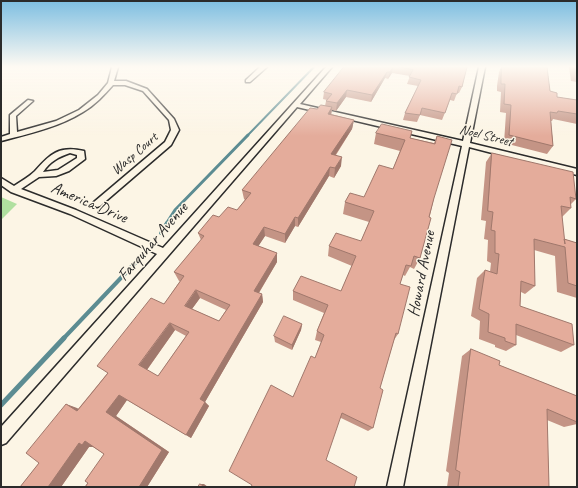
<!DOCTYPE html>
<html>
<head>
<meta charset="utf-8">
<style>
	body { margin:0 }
	#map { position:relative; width:578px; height:488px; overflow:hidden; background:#fcf5e5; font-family:Caveat,sans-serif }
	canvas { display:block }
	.frame { position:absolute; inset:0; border:2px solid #2b2b2b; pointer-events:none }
</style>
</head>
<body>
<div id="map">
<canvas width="578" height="488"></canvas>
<div class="frame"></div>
</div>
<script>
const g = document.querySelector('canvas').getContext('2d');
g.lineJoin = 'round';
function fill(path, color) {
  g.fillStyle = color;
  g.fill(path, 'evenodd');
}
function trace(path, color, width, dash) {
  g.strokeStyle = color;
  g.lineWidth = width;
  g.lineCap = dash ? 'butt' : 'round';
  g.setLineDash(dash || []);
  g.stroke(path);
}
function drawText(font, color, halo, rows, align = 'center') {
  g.font = font + ' Caveat,sans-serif';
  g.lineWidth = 3;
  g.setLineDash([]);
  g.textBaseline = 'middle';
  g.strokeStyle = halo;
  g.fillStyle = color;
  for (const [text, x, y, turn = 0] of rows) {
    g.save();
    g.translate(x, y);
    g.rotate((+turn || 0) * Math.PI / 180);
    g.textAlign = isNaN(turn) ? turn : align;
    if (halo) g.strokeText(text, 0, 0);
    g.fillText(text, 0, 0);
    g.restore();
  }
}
fill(new Path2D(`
	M1 197 17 204 1 220Z`), '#b0e0a0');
trace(new Path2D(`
	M247 136 314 67`), '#5c8c92', 2);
trace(new Path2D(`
	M166 224 175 210 248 135`), '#5c8c92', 3);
trace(new Path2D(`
	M161 233 167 223
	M63 339 136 262`), '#5c8c92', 4);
trace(new Path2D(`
	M1 405 64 338`), '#5c8c92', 5);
const minor = new Path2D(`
	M112 67H118L114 81H126L147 89 174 119 179 130 171 145 100 206 97 207 92 204 94 202 165 142 171 130 169 120 143 91 125 85H113C104 95 95 105 83 112 59 127 28 134 1 141V137L10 134V115L28 100 33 101 16 116 17 132 56 121 79 110 98 95 108 83Z
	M260 67H267L250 82H246V80Z
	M326 67H332L300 104 463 141 479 67H485L470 143 577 169V175L469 147 403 487H387L462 146 297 107 6 443 1 445V427L157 254 70 214 11 192 1 185V178L14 186C21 181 29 177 35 171 50 154 59 145 84 151L85 159 69 171 56 176 39 177 21 189 76 210 163 248ZM70 153 77 155V158L58 170 43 172C50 161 59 157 70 153Z`);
trace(minor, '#2b2b2b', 3);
fill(minor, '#fcf5e5');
fill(new Path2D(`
	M344 67H467L462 87 459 93H457L454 101 450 100 442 120 420 115 417 122 403 120 405 113 418 86 407 84 410 76 392 73 388 79 385 78 371 102 346 97 336 111 332 110 331 114 354 120 352 129 336 155 341 166 334 178 329 176 298 227 295 226 285 243 265 236 258 246 277 253V262L259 293 262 294 263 302 205 402 209 406 191 438 127 400 116 416 169 452 147 487H85L104 454 93 447H89L61 487H20L39 463 66 404 78 409 164 304 180 281H179L174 272 201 240 198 233 237 210 245 200 244 199 242 190 317 109 325 106 326 101 327 100 323 99 324 92ZM200 298 226 310 219 321 192 309ZM175 330 186 336 158 376 147 370Z
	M501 67H547L550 91 557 97 577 100V124L553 119 552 121H551L553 146 547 154 504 143 506 113 500 112 501 92 497 91V86L499 72Z
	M569 67H577V82L571 81Z
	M412 131 410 138 434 143 437 136 434 198 420 258 414 269 410 267 405 276 403 275 400 284 398 334 394 340 380 388 373 428 368 431 341 418 251 487 293 397 315 358 321 342 315 340 317 331 324 313 293 300V291H341L352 266 328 256 329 246 361 241 369 222 343 214 345 202 364 197 393 169 400 151 374 144 376 133Z
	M492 153 576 199 571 204V208L562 217 564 239 577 243V298L557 292 555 256 534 250 535 286 525 294 521 292 520 306 574 345 561 352 516 335V345L506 351 495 347V345L479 339 480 321 471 316 477 278 485 270 490 272 491 263 487 261 488 240 484 239 486 221 481 220 486 162Z
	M302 324 301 330 292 350 275 342 274 336Z
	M471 349 499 365 577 396V424L564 427 547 420 549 487H447L449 473 446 471 462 356Z`), '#c49485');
fill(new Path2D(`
	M393 67 392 73 388 79 390 72Z
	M387 72 385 78 371 102 372 95Z
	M347 90 346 97 336 111 337 103Z
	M332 107 331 117 328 114Z
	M354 120 352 129 330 163 331 154Z
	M342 157 341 166 334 178 335 168Z
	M330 167 329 176 298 227V218Z
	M295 217V226L285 243V234Z
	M264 227 265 236 254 253 253 244Z
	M277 253V262L255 299 254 291Z
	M196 290 200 298 189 313 185 306Z
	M262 294 263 302 205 402 209 406 191 438 186 435 200 399Z
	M170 323 175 330 146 371 139 365Z
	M302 324 301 330 292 350V345Z
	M119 395 127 400 116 416 169 452 147 487H139L106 412Z
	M66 404 77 408 88 415 77 411Z
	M85 441 96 443 93 447H89L61 487H48L79 443Z
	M200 484H204L208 487H205Z`), '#a0786c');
const building = new Path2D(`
	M344 67H393L390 72H387L372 95 347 90 337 103 326 101 332 94 324 92Z
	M400 67H467L462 87 459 86 457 94 452 93 445 113 422 108 420 115 405 113 421 80 409 77 413 70Z
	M502 67H547L550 91 557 93V97L577 100V114L558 111 557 113 550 112 553 146 509 135 511 105 504 104 505 84H501V78Z
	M575 67H577V74H576Z
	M321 105 332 107 328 114 354 120 331 154 342 157 335 168 330 167 298 218 295 217 285 234 264 227 253 244 277 253 254 291 262 294 200 399 205 402 186 435 119 395 106 412 162 450 139 487H85L88 483 85 481 104 454 85 441 82 445 79 443 48 487H20L39 463 26 453 66 404 77 411 91 394 108 373 97 366 151 298 164 304 184 276 174 272 204 236 198 233 213 215 219 217 228 207 237 210 251 193 242 190 310 108 317 109ZM196 290 230 305 219 321 185 306ZM170 323 189 332 158 376 139 365Z
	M382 124 412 131 410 138 435 144 437 136 452 140 434 198 429 217 431 218 420 258 414 256 411 266 406 265 400 284 410 287 398 334 396 333 380 388 383 390 373 428 342 413 326 460 357 477 354 487H251L252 485 229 471 271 385 293 397 311 356 315 358 324 335 317 331 328 305 293 291 301 276 341 291 356 256 329 246 336 233 361 241 374 211 345 202 350 193 364 197 379 165 393 169 405 140 376 133Z
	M492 153 573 172 576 199 570 197 571 208 561 206 565 244 564 239 577 243V286L568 283 565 247 534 239 535 286 521 281 520 306 572 324 574 345 516 324V345L505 341V338L488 332 489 314 479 309 485 270 497 274 499 254 495 253V231L491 230 493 212 488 211Z
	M284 316 302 324 292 345 274 336Z
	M471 349 500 361 499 365 577 396V422L547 409 549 487H458L460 472 456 470Z
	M200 484 205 487H198Z`);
fill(building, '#e4ac9b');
trace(building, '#a0786c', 1);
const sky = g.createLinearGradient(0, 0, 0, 136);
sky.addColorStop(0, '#7dbee1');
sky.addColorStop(0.49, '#fefaf3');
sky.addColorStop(1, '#fefaf300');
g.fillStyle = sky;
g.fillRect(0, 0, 578, 136);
drawText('14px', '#2b2b2b', '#fcf5e5', [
	["Noel Street",486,136,14],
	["Wasp Court",135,154,-41]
]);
drawText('17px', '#2b2b2b', '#fcf5e5', [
	["America Drive",89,203,23],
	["Farquhar Avenue",153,242,-49],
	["Howard Avenue",422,274,-79]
]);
</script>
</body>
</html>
